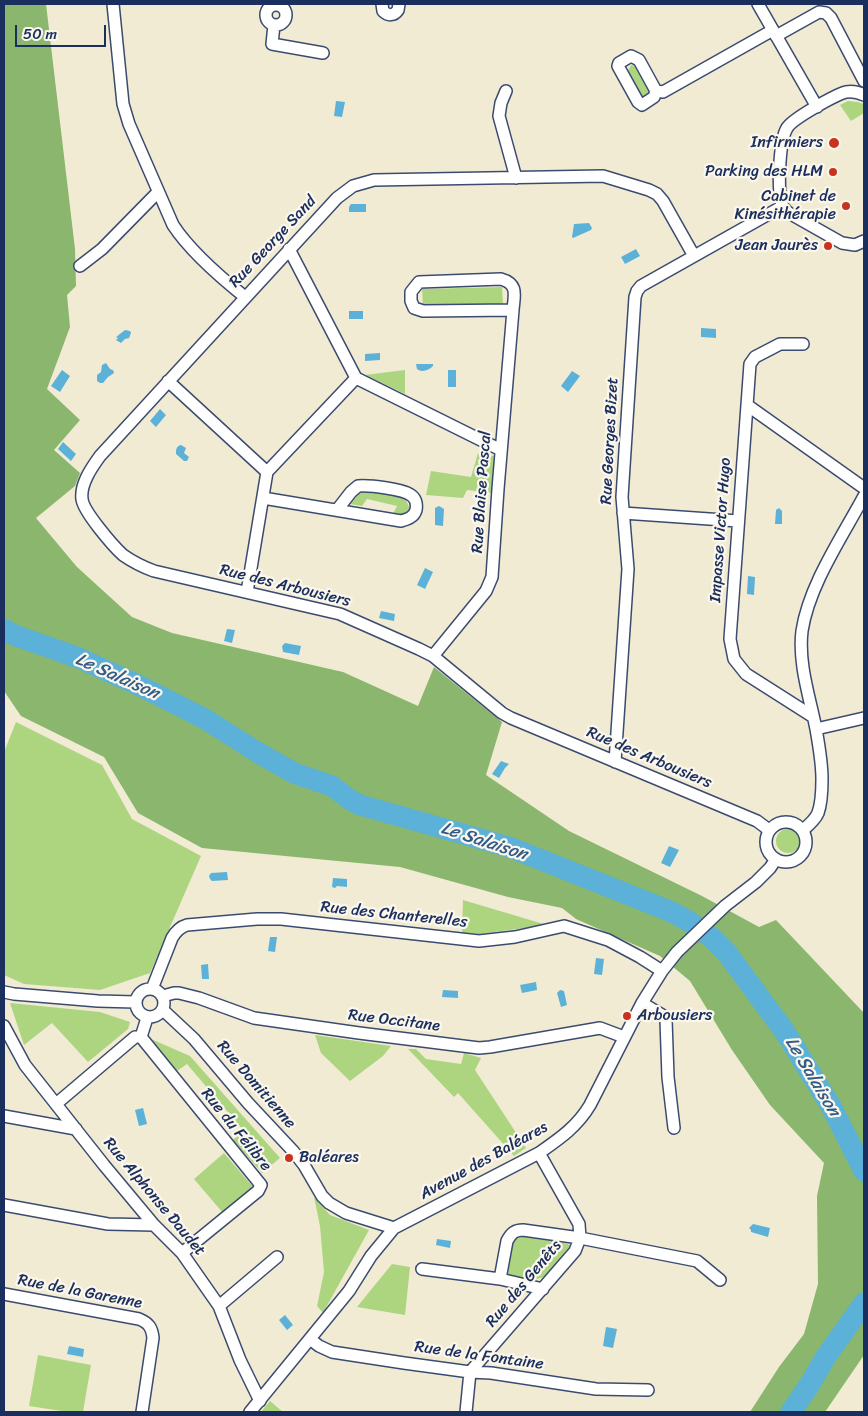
<!DOCTYPE html>
<html>
<head>
<meta charset="utf-8">
<style>
	body { margin:0 }
	#map { position:relative; width:868px; height:1416px; overflow:hidden; background:#f1ebd3; font-family:Sriracha,sans-serif }
	canvas { display:block }
	.frame { position:absolute; inset:0; border:5px solid #1b2f5e; pointer-events:none }
	.scale { position:absolute; left:15px; top:25px; width:91px; height:22px; box-sizing:border-box; border:2px solid #1b2f5e; border-top:0; padding-left:6px; font-size:15px; line-height:18px; white-space:nowrap; color:#1b2f5e; -webkit-text-stroke:4px #fbf7ec; paint-order:stroke }
</style>
</head>
<body>
<div id="map">
<canvas width="868" height="1416"></canvas>
<div class="frame"></div>
<div class="scale">50 m</div>
</div>
<script>
const g = document.querySelector('canvas').getContext('2d');
g.lineJoin = 'round';
function fill(path, color) {
  g.fillStyle = color;
  g.fill(path, 'evenodd');
}
function trace(path, color, width, dash) {
  g.strokeStyle = color;
  g.lineWidth = width;
  g.lineCap = dash ? 'butt' : 'round';
  g.setLineDash(dash || []);
  g.stroke(path);
}
function drawText(font, color, halo, rows, align = 'center') {
  g.font = font + ' Sriracha,sans-serif';
  g.lineWidth = 4.5;
  g.setLineDash([]);
  g.textBaseline = 'middle';
  g.strokeStyle = halo;
  g.fillStyle = color;
  for (const [text, x, y, turn = 0] of rows) {
    g.save();
    g.translate(x, y);
    g.rotate((+turn || 0) * Math.PI / 180);
    g.textAlign = isNaN(turn) ? turn : align;
    if (halo) g.strokeText(text, 0, 0);
    g.fillText(text, 0, 0);
    g.restore();
  }
}
fill(new Path2D(`
	M631 65 637 66 651 90 648 96H641L628 71Z
	M848 101 857 102 864 104V113L851 121 840 105Z
	M502 287 503 304 423 306 422 289Z
	M405 370V394L365 375Z
	M478 453 494 456 492 493 467 490 463 498 426 495 431 471 471 477Z
	M362 490 405 498 410 509 403 515 393 514 397 506 367 499 362 506 350 504Z
	M16 722 102 765 132 819 201 856 150 973 100 990 24 984 4 975V752Z
	M776 841a12 12 0 1 1 24 0a12 12 0 1 1-24 0Z
	M463 900 547 925 480 934 462 933Z
	M10 1003 100 1012 130 1022 128 1029 88 1062 52 1023 24 1045Z
	M315 1035 391 1046 383 1056 350 1081 321 1053Z
	M151 1039 190 1056 280 1158 262 1173 233 1140 243 1130 187 1064 177 1071Z
	M408 1049H416L426 1059 461 1064 464 1053 481 1058 475 1070 526 1148 514 1156 458 1093 454 1097Z
	M224 1153 253 1187 223 1213 194 1179Z
	M314 1197 330 1215 369 1230 323 1313 317 1306 324 1272 320 1226Z
	M518 1234 568 1244 570 1246 545 1276C534 1283 522 1278 510 1277L508 1273 513 1239Z
	M392 1264 410 1267 405 1315 357 1307Z
	M38 1355 91 1365 83 1412H68L29 1406Z
	M270 1401 283 1412H261Z`), '#add580');
fill(new Path2D(`
	M4 4H46L75 249 76 286 67 295 70 327 47 389 80 420 54 450 80 473 75 486 36 518 77 567 132 617 172 633 343 672 418 706 434 667 502 722 486 775 569 831 702 896 759 927 776 920 864 1013V1355L825 1412H750L779 1367 804 1334 818 1284 817 1196 824 1163 770 1105 732 1050 690 981 660 956 576 919 562 908 508 897 400 867 202 848 138 813 104 757 21 716 4 691Z`), '#8ab66e');
fill(new Path2D(`
	M336 101 345 102 342 117 334 116Z
	M351 204H366V212H349V207Z
	M589 223 592 228 591 230 573 238 572 237 574 224Z
	M636 249 640 256 625 264 621 257Z
	M349 311H363V319H349Z
	M701 328 716 329V338L701 337Z
	M125 330 130 331 131 333 129 338 125 339 121 343 116 340 118 338 116 337Z
	M380 353V360L365 361V354Z
	M106 363 110 369 113 370 114 373 108 377 103 383H100L97 381V375L101 372 102 365Z
	M416 364H433V366C429 370 422 373 417 369Z
	M62 370 70 376 60 392 51 386Z
	M448 370H456V387H448Z
	M572 371 580 376 568 392 561 386Z
	M160 409 166 415 156 427 150 421Z
	M63 442 76 454 71 461 58 449Z
	M181 445 186 448 184 453 189 457 187 461H184L176 454C176 450 176 446 181 445Z
	M439 506 444 509 443 526 435 525V508Z
	M779 508 782 511V524H775L776 510Z
	M425 568 433 572 425 589 417 585Z
	M748 576 755 577 754 595 747 594Z
	M381 611 395 614 394 621 379 618Z
	M227 629 235 630 232 643 224 641Z
	M285 643 301 646 299 655 283 652 282 646Z
	M501 761 509 764 505 768 499 778 492 774Z
	M669 846 679 850 670 867 661 863Z
	M227 872 228 880 212 881 210 879 209 876 211 873Z
	M333 878 347 879V887L337 886 335 888 332 887Z
	M270 937H277L275 952 268 951Z
	M596 958 604 959 602 975 594 974Z
	M208 964 209 979H202L201 965Z
	M536 982 537 990 522 993 520 985Z
	M443 990 458 991V998L442 997Z
	M560 990 564 991 567 1005 561 1007 557 993Z
	M143 1108 147 1124 139 1126 135 1110Z
	M753 1224 770 1228 768 1237 751 1232V1230L749 1228Z
	M437 1239 451 1241 450 1248 436 1245Z
	M285 1315 293 1325 287 1330 279 1320Z
	M606 1327 617 1329 613 1348 603 1346Z
	M69 1346 84 1349 83 1357 67 1354Z`), '#5bb1d7');
trace(new Path2D(`
	M4 629 14 635 79 658 138 685 205 719 257 752 294 773 332 786 349 799 360 805 509 847 672 912 690 922 711 937 727 953 785 1032 832 1108 864 1171
	M791 1412 810 1384 825 1358 864 1303`), '#5bb1d7', 21);
const minor = new Path2D(`
	M113 4 123 104 129 124 173 225C190 251 220 277 245 297
	M382 4 383 11C388 16 394 16 398 10L399 4
	M758 4 817 107
	M266 15a10 10 0 1 1 20 0a10 10 0 1 1-20 0Z
	M274 25 272 44 323 53
	M776 36 819 12 826 13 831 18 864 81
	M631 56 639 60 656 91 654 97 642 105 638 102 618 66 619 63Z
	M506 91 501 103 499 116 516 178
	M656 91 663 92 773 30
	M864 95C858 92 852 91 846 92 835 95 792 119 787 128 779 141 778 186 781 201 782 206 785 210 789 213L842 243 855 245 864 241
	M289 249 356 378 501 450
	M694 256 663 201 657 194 649 190 603 176 374 180 353 186 337 198 100 456C92 467 80 484 82 499 83 511 113 546 123 555 133 562 143 567 154 571L340 614 419 649 433 656 502 713 511 718 757 821 769 830
	M80 266 102 249 158 192
	M803 344H780L755 357 750 364 730 639 734 659 746 674 812 716
	M168 381 267 472
	M747 405 864 488
	M263 498 401 521C408 519 414 517 416 510 417 505 416 499 412 496 405 489 369 485 358 486L351 492 337 510
	M623 513 738 521
	M247 592 267 472 356 378
	M433 656 486 591 492 577 498 489 513 310 423 311 414 308 411 301V292L419 282 501 279C519 284 514 296 513 310
	M816 729 864 718
	M615 762 628 569 622 497 635 297 637 291 641 286 783 206
	M766 842a20 20 0 1 1 40 0a20 20 0 1 1-40 0Z
	M803 830C809 825 815 820 818 813 822 802 822 790 822 779 822 762 819 746 816 729 810 698 798 664 802 631 809 585 842 537 864 496
	M136 1003a14 14 0 1 1 28 0a14 14 0 1 1-28 0Z
	M152 989 172 938C176 931 180 927 187 925L257 919H281L479 941 515 937 564 926 608 940 640 957 662 971
	M4 992 14 994 98 1001 135 1002
	M163 996 174 993H179L199 998 254 1018 359 1033 479 1048 490 1047 600 1028 624 1037
	M642 1003 662 1015 666 1020 668 1077 674 1128
	M163 1010 194 1039 248 1103 293 1151 304 1165 322 1196 329 1203 346 1213 394 1228
	M4 1026 25 1065 104 1165 154 1225 182 1253 219 1306 240 1360 260 1401
	M141 1037 261 1185 258 1191 182 1253
	M56 1104 135 1037H141L147 1018
	M4 1116 76 1129
	M4 1205 108 1224 154 1225
	M422 1269 500 1279 543 1289
	M500 1279 507 1241C511 1233 515 1230 523 1230L580 1238 697 1261 720 1280
	M4 1294 139 1319C149 1323 152 1328 153 1338L142 1412
	M219 1306 277 1257
	M310 1339 319 1346 332 1352 404 1363 470 1372 491 1373 596 1389 648 1390
	M250 1412 349 1291 371 1256 394 1228 539 1153C559 1139 577 1127 590 1105L642 1003 662 971 677 952 725 906 756 882 770 868 776 859
	M466 1412 470 1372 575 1251 580 1238 579 1224 539 1153`);
trace(minor, '#3b4b70', 14);
trace(minor, '#fff', 11);
for (const [x, y, r, color] of [
	[834,143,6,"#c8321e"],
	[833,172,5,"#c8321e"],
	[846,206,5,"#c8321e"],
	[828,246,5,"#c8321e"],
	[627,1016,5,"#c8321e"],
	[289,1158,5,"#c8321e"]
]) {
  const dot = new Path2D();
  dot.arc(x, y, r, 0, 2 * Math.PI);
  g.fillStyle = color;
  g.fill(dot);
  trace(dot, '#fbf7ec', 2);
}
drawText('16px', '#1b2f5e', '#fbf7ec', [
	["Infirmiers",823,143],
	["Parking des HLM",823,172],
	["Cabinet de",836,197],
	["Kinésithérapie",836,215],
	["Jean Jaurès",818,246],
	["Arbousiers",637,1016,"left"],
	["Baléares",299,1158,"left"]
], 'right');
drawText('16px', '#1b2f5e', '#fbf7ec', [
	["Rue George Sand",273,242,-47],
	["Rue Georges Bizet",610,441,-87],
	["Rue Blaise Pascal",482,492,-86],
	["Impasse Victor Hugo",721,530,-86],
	["Rue des Arbousiers",285,586,14],
	["Rue des Arbousiers",649,758,23],
	["Rue des Chanterelles",394,915,6],
	["Rue Occitane",394,1021,7],
	["Rue Domitienne",256,1085,49],
	["Rue du Félibre",236,1130,51],
	["Avenue des Baléares",484,1161,-29],
	["Rue Alphonse Daudet",154,1197,50],
	["Rue des Genêts",524,1284,-50],
	["Rue de la Garenne",80,1292,11],
	["Rue de la Fontaine",479,1356,8]
]);
drawText('italic 18px', '#315c88', '#fbf7ec', [
	["Le Salaison",117,677,24],
	["Le Salaison",484,842,18],
	["Le Salaison",812,1077,59]
]);
</script>
</body>
</html>
